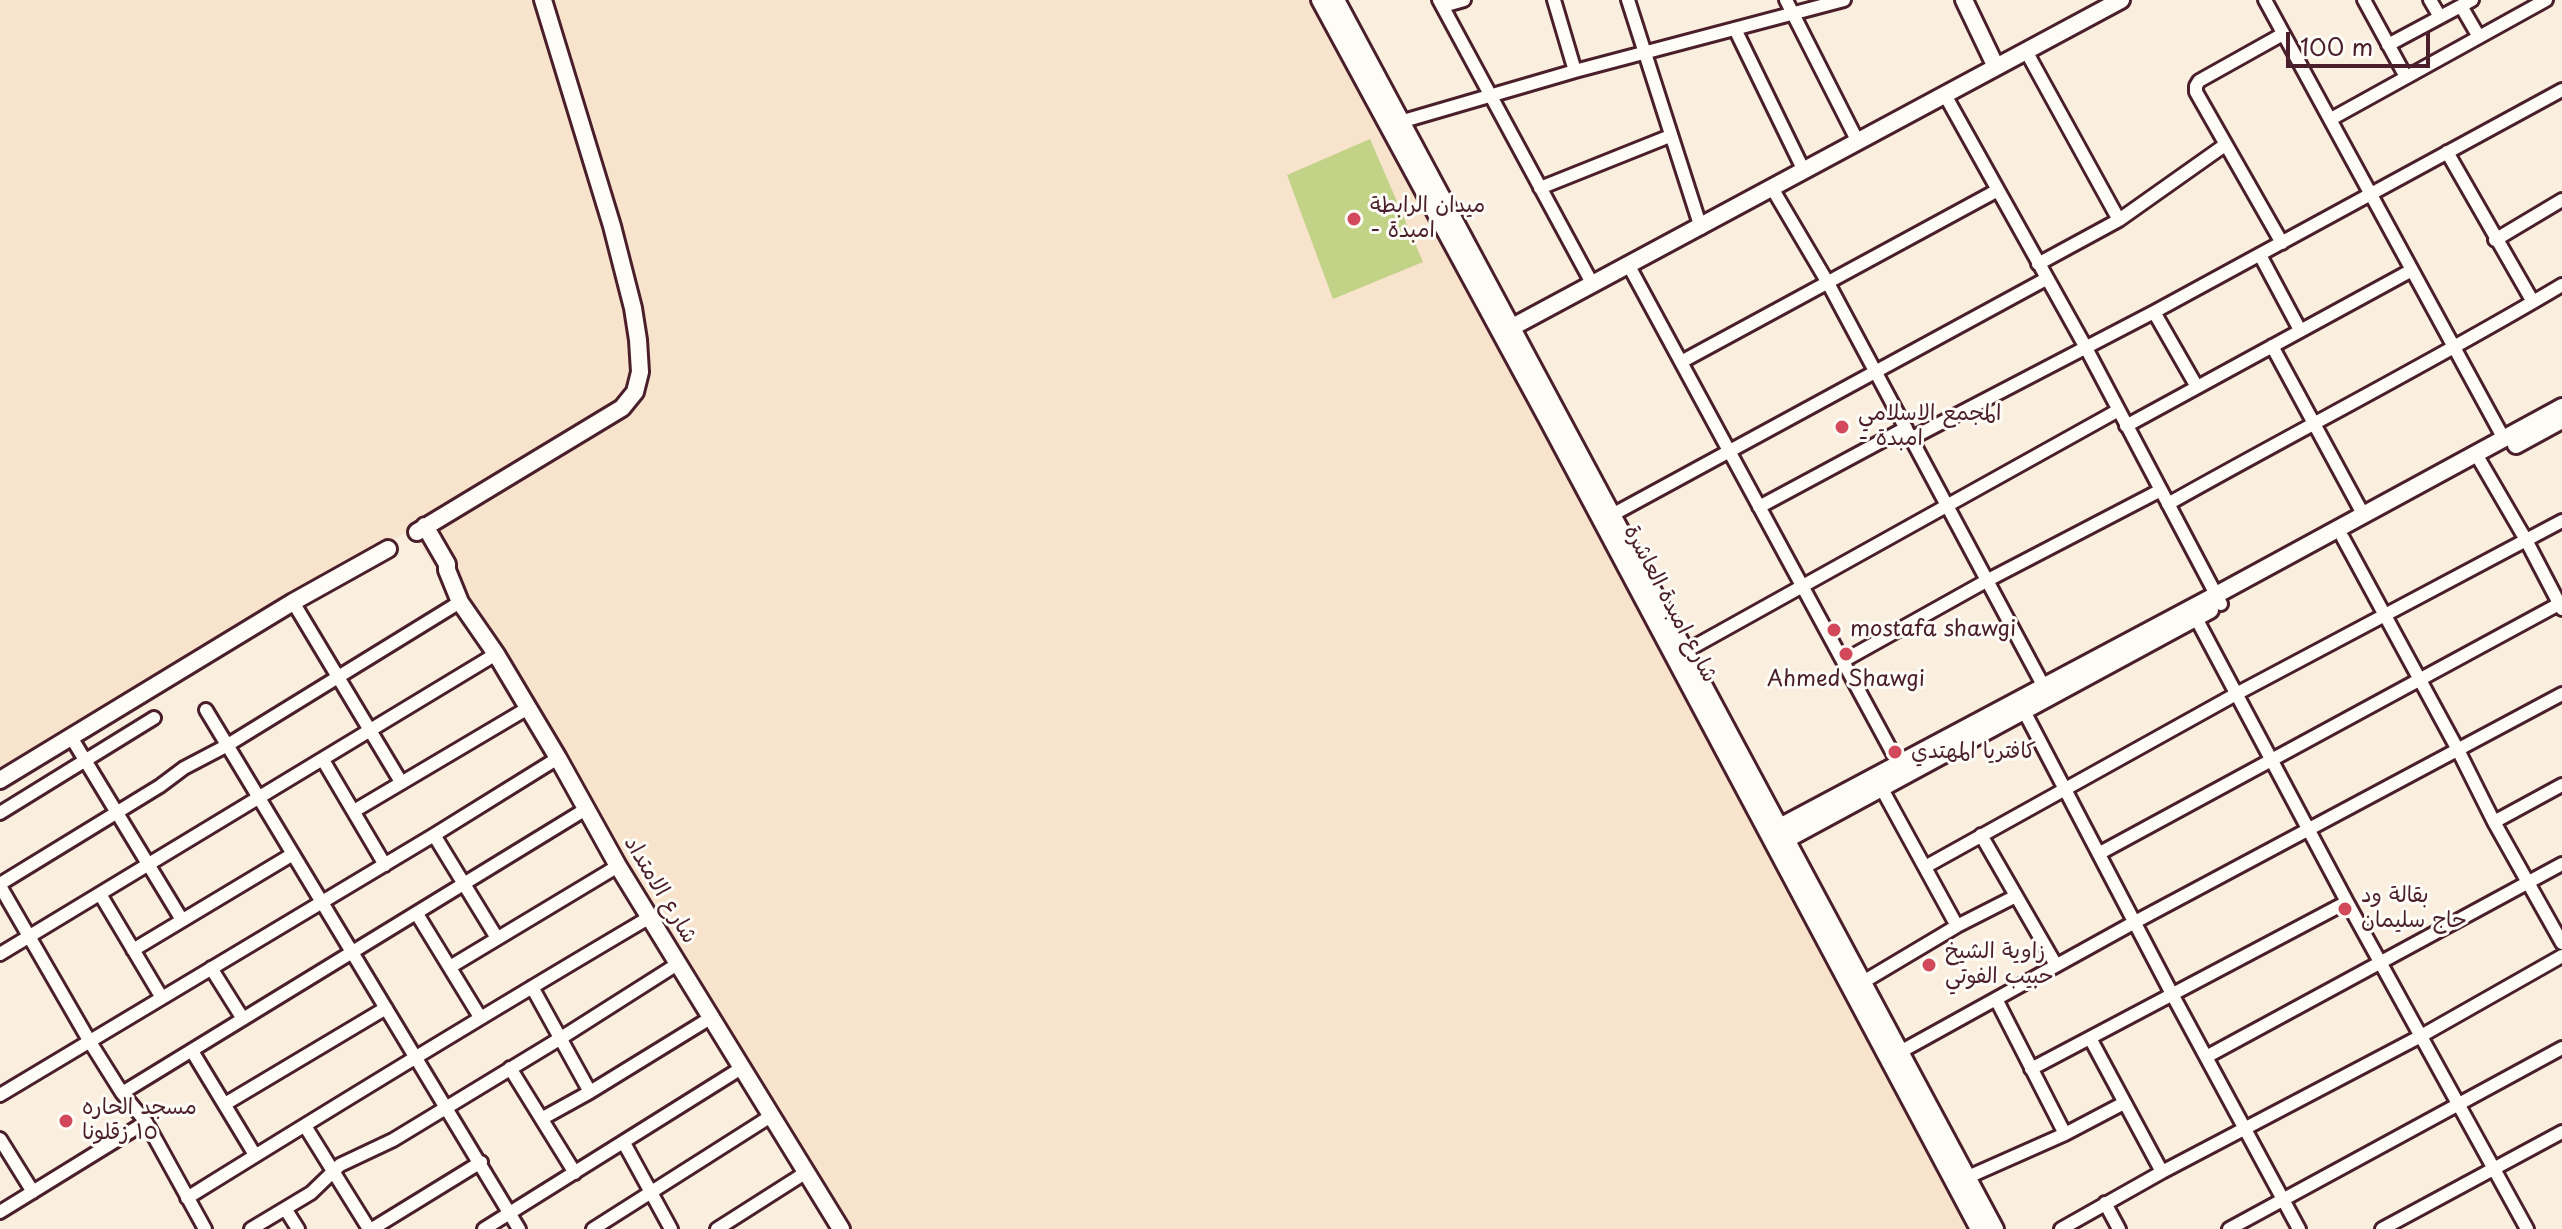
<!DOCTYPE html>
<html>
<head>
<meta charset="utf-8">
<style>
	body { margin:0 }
	#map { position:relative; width:2562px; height:1229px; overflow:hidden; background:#faeede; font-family:"Playpen Sans",sans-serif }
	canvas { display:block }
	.scale { position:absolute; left:2286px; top:32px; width:144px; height:36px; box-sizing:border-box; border:4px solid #4a1f2b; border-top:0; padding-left:10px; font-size:24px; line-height:28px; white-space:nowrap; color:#4a1f2b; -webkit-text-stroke:6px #fdfcf7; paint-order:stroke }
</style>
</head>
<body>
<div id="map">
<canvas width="2562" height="1229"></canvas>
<div class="scale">100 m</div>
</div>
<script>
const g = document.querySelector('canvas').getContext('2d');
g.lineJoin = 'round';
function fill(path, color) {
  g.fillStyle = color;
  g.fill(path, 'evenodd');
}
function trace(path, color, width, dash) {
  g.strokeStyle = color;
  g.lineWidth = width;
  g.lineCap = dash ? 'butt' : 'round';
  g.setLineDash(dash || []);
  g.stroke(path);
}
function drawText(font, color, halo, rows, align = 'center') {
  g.font = font + ' "Playpen Sans","Playpen Sans Arabic",sans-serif';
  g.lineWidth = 6;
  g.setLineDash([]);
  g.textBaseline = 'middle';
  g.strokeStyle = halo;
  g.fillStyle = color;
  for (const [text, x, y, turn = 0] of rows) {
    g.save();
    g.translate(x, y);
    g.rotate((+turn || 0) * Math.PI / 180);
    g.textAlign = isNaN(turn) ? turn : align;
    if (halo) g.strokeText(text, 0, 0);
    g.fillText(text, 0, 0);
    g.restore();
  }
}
fill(new Path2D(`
	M0 0H1333L1997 1229H844L411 529 0 784Z`), '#f8e4cc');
fill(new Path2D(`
	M1370 139 1423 262 1333 299 1287 175Z`), '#c2d287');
const street = new Path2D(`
	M1439 0 1593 285
	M1554 0 1575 71
	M1628 0 1701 228
	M1786 0 1858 142
	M2265 0 2504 439
	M2364 0 2406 77
	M2430 0 2440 17
	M1443 6 1464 0
	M2461 6 2479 37
	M1735 29 1804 171
	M2388 45 2472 0
	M2026 51 2119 220
	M1945 95 2085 346 2221 604
	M2331 119 2546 0
	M1400 122 1575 71 1844 0
	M2447 152 2533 302
	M1540 188 1670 136
	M1772 188 1828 283 2044 687
	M2495 240 2562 200
	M2282 243 2196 92V86L2199 81 2283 34
	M2260 255 2300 330
	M2038 264 2119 220 2225 145
	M1629 266 1898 763
	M2154 312 2197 387
	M2272 346 2363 514
	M1681 362 1998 190
	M2126 426 2412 270
	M1912 438 2154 312 2562 90
	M2476 454 2526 540 2562 609
	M2168 504C2299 430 2433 362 2562 285
	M1759 507 1906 428
	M1612 515 2046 279
	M2343 538 2458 750 2494 822 2562 943
	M293 602 401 782
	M2196 618 2347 902 2527 1229
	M1686 651 2117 411
	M1843 661 1988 580 2161 490
	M206 710 519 1229
	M2024 711 2172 994 2299 1229
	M71 737 182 920
	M323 760 385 865
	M1882 789 1957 926
	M354 811 528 708
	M0 813 154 718
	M2494 822 2562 785
	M434 835 497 938
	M1981 835 2056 965
	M2100 853 2559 604
	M1925 867 2238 693 2562 521
	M0 884 160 786 184 768 226 746 460 602
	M0 886 90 1042 122 1093 146 1122 205 1229
	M100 894 162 998
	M417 914 480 1017
	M133 950 293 854
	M0 954 496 654
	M450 967 618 866
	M211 968 243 1019
	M1863 982 1957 926 2016 896
	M532 987 590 1092
	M1996 999 2065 1134
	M2090 1038 2162 1172
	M192 1051 255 1155
	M1900 1052 2135 922 2562 694
	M2206 1057 2562 864
	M510 1068 575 1173
	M2031 1069 2347 902
	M122 1093 586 809
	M0 1095 434 835 558 758
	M225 1104 386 1008
	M543 1118 590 1092 712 1017
	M305 1126 369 1229
	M0 1139 33 1192
	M624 1143 671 1229
	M1968 1177 2065 1134 2124 1103
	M187 1198C340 1103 494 1009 650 917
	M2105 1203 2119 1229
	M286 1210 298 1229
	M0 1212 146 1122
	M251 1229 311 1193 340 1165 393 1140 561 1038 679 963
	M372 1229 481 1162
	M484 1229 743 1067
	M593 1229 771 1116
	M717 1229 805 1173
	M2061 1229 2162 1172 2421 1036 2562 956
	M2229 1229 2562 1048
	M2382 1229 2562 1132`);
const secondary = new Path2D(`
	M1320 0 1549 422 1979 1229
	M1336 0 1995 1229
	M1964 0 1996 67
	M1505 331 2121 0
	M2516 445 2562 420
	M425 526 447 564V570L460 602 496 654 558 758 618 866 841 1229
	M417 532 622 408 635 392 640 372 638 340 633 308 612 226 543 0
	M0 780 293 602 388 549
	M1774 830 2216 595 2562 407
	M1780 843 2210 610`);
trace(street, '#4a1f2b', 18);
trace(secondary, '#4a1f2b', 22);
trace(street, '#fdfcf7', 12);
trace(secondary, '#fdfcf7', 16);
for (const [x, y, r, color] of [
	[1354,219,8,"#d1495b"],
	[1842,427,8,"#d1495b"],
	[1834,630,8,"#d1495b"],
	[1846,654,8,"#d1495b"],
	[1895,752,8,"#d1495b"],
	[2345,909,8,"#d1495b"],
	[1929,965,8,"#d1495b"],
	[66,1121,8,"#d1495b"]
]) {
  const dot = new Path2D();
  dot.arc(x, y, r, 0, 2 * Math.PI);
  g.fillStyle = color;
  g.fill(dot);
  trace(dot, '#fdfcf7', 3);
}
drawText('22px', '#4a1f2b', '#fdfcf7', [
	["ميدان الرابطة",1370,206],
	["- امبدة",1370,231],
	["المجمع الاسلامي",1858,414],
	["- امبدة",1858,439],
	["mostafa shawgi",1850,630],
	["Ahmed Shawgi",1846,680,"center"],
	["كافتريا المهتدي",1911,752],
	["بقالة ود",2361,896],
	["حاج سليمان",2361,921],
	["زاوية الشيخ",1945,952],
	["حبيب الفوتي",1945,977],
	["مسجد الحاره",82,1108],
	["١٥ زقلونا",82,1133]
], 'left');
drawText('22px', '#4a1f2b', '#fdfcf7', [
	["شارع امبدة العاشرة",1670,604,62],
	["شارع الامتداد",660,890,59]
]);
</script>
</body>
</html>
